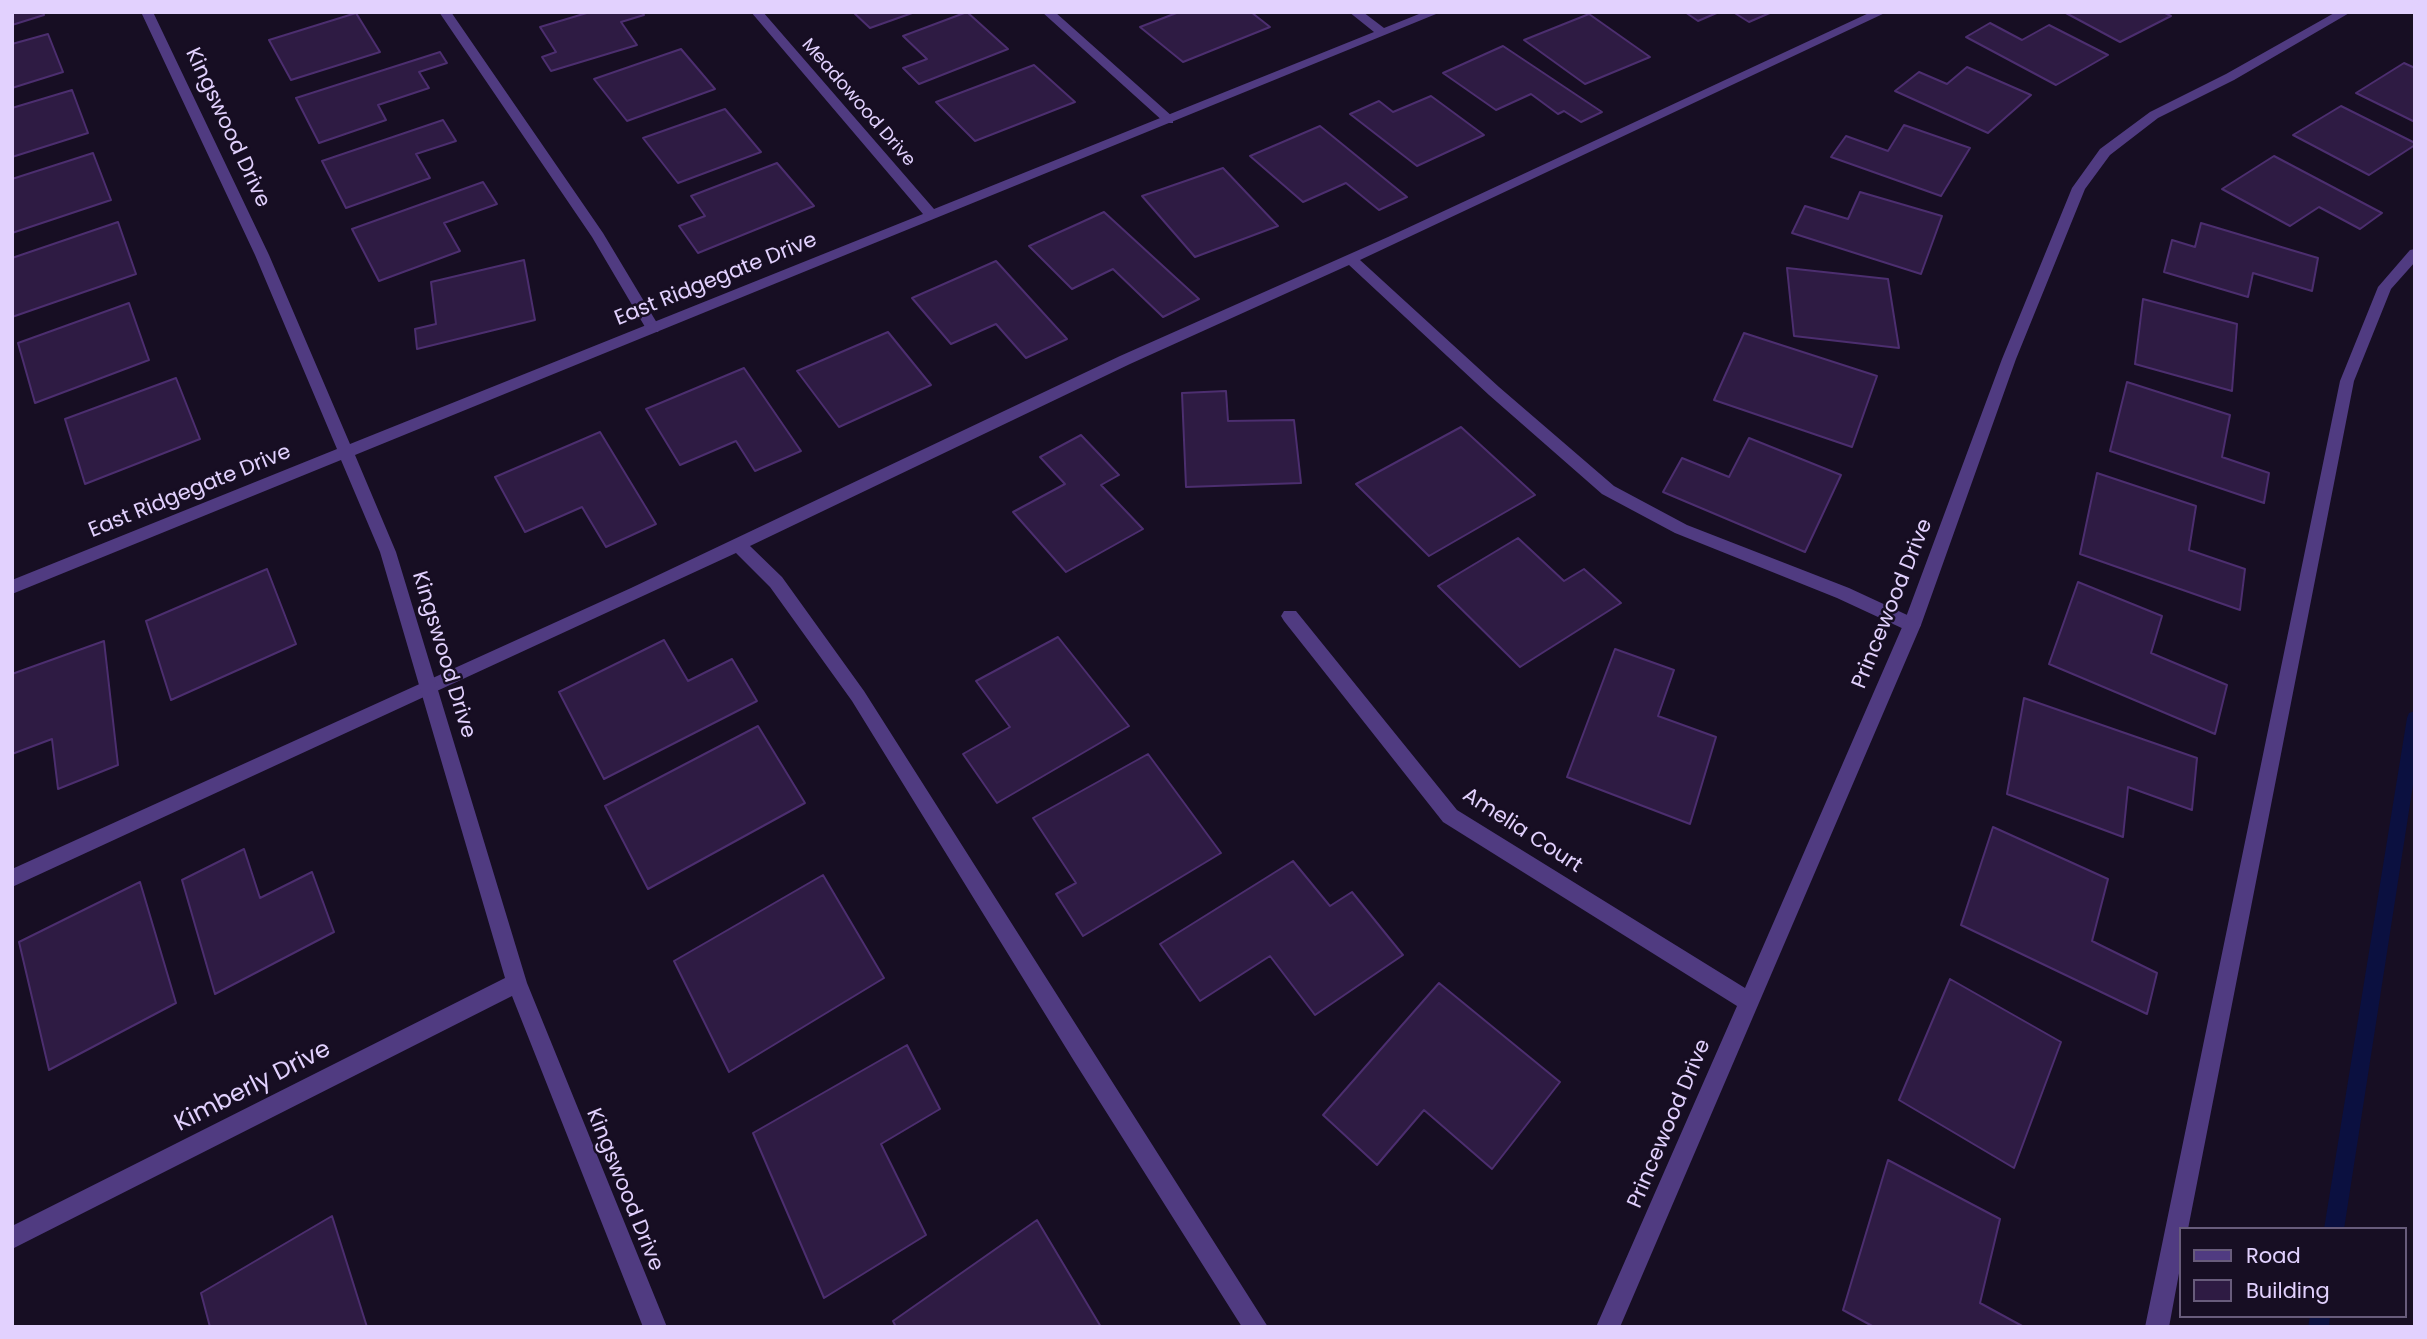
<!DOCTYPE html>
<html>
<head>
<meta charset="utf-8">
<style>
	body { margin:0 }
	#map { position:relative; width:2427px; height:1339px; overflow:hidden; background:#170e23; font-family:Poppins,sans-serif }
	canvas { display:block }
	.frame { position:absolute; inset:0; border:14px solid #e2d1fe; pointer-events:none }
	.legend { position:absolute; left:2179px; top:1227px; width:228px; height:91px; box-sizing:border-box; background:#170e23; border:2px solid #685c7b; margin:0; padding:9px 12px; list-style:none; font-size:21px; color:#e2d1fe }
	.legend li { display:flex; align-items:center; gap:14px; height:35px }
	.legend b { width:35px; border:2px solid #685c7b }
</style>
</head>
<body>
<div id="map">
<canvas width="2427" height="1339"></canvas>
<div class="frame"></div>
<ul class="legend">
<li><b style="height:9px;background:#503b81"></b>Road</li>
<li><b style="height:19px;background:#2e1b43"></b>Building</li>
</ul>
</div>
<script>
const g = document.querySelector('canvas').getContext('2d');
g.lineJoin = 'round';
function fill(path, color) {
  g.fillStyle = color;
  g.fill(path, 'evenodd');
}
function trace(path, color, width, dash) {
  g.strokeStyle = color;
  g.lineWidth = width;
  g.lineCap = dash ? 'butt' : 'round';
  g.setLineDash(dash || []);
  g.stroke(path);
}
function drawText(font, color, halo, rows, align = 'center') {
  g.font = font + ' Poppins,sans-serif';
  g.lineWidth = 5;
  g.setLineDash([]);
  g.textBaseline = 'middle';
  g.strokeStyle = halo;
  g.fillStyle = color;
  for (const [text, x, y, turn = 0] of rows) {
    g.save();
    g.translate(x, y);
    g.rotate((+turn || 0) * Math.PI / 180);
    g.textAlign = isNaN(turn) ? turn : align;
    if (halo) g.strokeText(text, 0, 0);
    g.fillText(text, 0, 0);
    g.restore();
  }
}
fill(new Path2D(`
	M2415 711V772L2344 1229H2324L2407 718 2409 713Z
	M2310 1316H2330L2329 1327H2308Z`), '#0b1040');
const building = new Path2D(`
	M12 12H43L44 15 12 25Z
	M590 12H642L644 15 621 22 637 45 551 71 542 57 556 52 540 27Z
	M853 12H915L870 28Z
	M967 12 1008 49 919 84 903 68 927 59 903 36Z
	M1179 12H1251L1270 27 1183 62 1140 27Z
	M1685 12H1719L1698 21Z
	M1733 12H1772L1749 22Z
	M2064 12H2163L2171 16 2120 42Z
	M356 13 380 52 291 80 269 40Z
	M1589 14 1650 57 1585 84 1524 40Z
	M1990 23 2022 40 2049 25 2108 55 2056 85 1966 37Z
	M48 34 63 72 12 88V44Z
	M1503 46 1602 112 1581 122 1564 111 1558 114 1531 94 1496 110 1443 73Z
	M681 49 715 89 627 121 594 79Z
	M440 52 447 63 419 72 429 88 378 105 386 120 319 143 296 98Z
	M2404 63 2415 68V122L2356 93Z
	M1034 65 1075 102 975 141 936 102Z
	M1967 67 2031 95 1988 133 1895 91 1919 72 1947 84Z
	M72 90 88 133 12 157V108Z
	M1431 96 1484 135 1417 166 1350 114 1379 101 1393 112Z
	M2341 106 2415 143V145L2369 175 2293 135Z
	M725 109 761 152 678 183 643 138Z
	M443 120 456 141 416 154 430 178 346 208 322 161Z
	M1904 125 1970 148 1941 196 1831 157 1846 136 1888 151Z
	M1320 126 1407 197 1379 210 1346 183 1303 202 1250 156Z
	M93 153 111 200 12 233V179Z
	M2274 156 2382 213 2360 229 2319 207 2290 226 2222 189Z
	M777 163 814 206 698 253 679 226 705 216 691 196Z
	M1223 168 1278 226 1195 257 1142 196Z
	M483 182 497 204 444 223 460 251 379 281 352 229Z
	M1860 192 1942 216 1921 274 1792 233 1805 206 1848 219Z
	M1104 212 1199 299 1163 317 1113 269 1072 289 1029 246Z
	M118 222 136 274 12 317V258Z
	M2201 223 2318 258 2312 291 2253 273 2248 297 2164 272 2172 240 2195 247Z
	M524 260 535 320 417 349 415 329 436 324 431 282Z
	M996 261 1067 339 1026 358 996 324 951 344 912 298Z
	M1787 268 1888 279 1899 348 1794 336Z
	M2143 299 2237 324 2232 391 2135 364Z
	M129 303 149 360 35 403 18 343Z
	M888 332 931 385 839 427 797 371Z
	M1744 333 1877 376 1852 447 1714 400Z
	M744 368 801 451 755 471 736 441 680 465 646 409Z
	M176 378 200 439 85 484 65 419Z
	M2127 382 2230 415 2222 457 2269 473 2264 503 2110 451Z
	M1226 391 1228 421 1294 420 1301 483 1186 487 1182 393Z
	M1461 427 1535 495 1429 556 1356 484Z
	M600 432 656 524 606 547 582 507 525 532 495 477Z
	M1081 435 1119 475 1101 485 1143 529 1066 572 1013 512 1065 484 1040 457Z
	M1749 438 1841 475 1805 552 1663 492 1682 458 1729 477Z
	M2097 473 2196 506 2189 550 2245 569 2240 610 2080 554Z
	M1518 538 1564 581 1584 569 1621 603 1520 667 1438 586Z
	M267 569 296 644 171 700 146 621Z
	M2078 582 2162 616 2151 653 2227 685 2215 734 2049 664Z
	M1058 637 1129 726 997 803 963 754 1010 727 976 681Z
	M664 640 688 681 732 659 757 701 604 779 559 692Z
	M104 641 118 765 58 789 52 739 12 754V674Z
	M1615 649 1674 670 1658 716 1716 737 1690 824 1567 777Z
	M2024 698 2197 758 2192 810 2128 787 2123 837 2007 794Z
	M758 726 805 803 648 889 605 806Z
	M1148 754 1221 853 1083 936 1056 894 1076 883 1033 818Z
	M1993 827 2108 879 2092 941 2157 973 2147 1014 1961 925Z
	M244 849 260 898 312 872 334 932 215 994 182 880Z
	M1293 861 1330 906 1352 892 1403 955 1315 1015 1270 956 1200 1001 1160 944Z
	M823 875 884 978 729 1072 674 961Z
	M140 882 176 1003 49 1070 19 942Z
	M1950 979 2061 1042 2014 1168 1899 1100Z
	M1439 983 1560 1082 1492 1169 1424 1110 1377 1165 1323 1115Z
	M907 1045 940 1109 881 1144 926 1235 824 1298 753 1133Z
	M1888 1160 2000 1219 1980 1303 2024 1327H1874L1843 1310Z
	M332 1216 367 1327H210L201 1293Z
	M1037 1220 1101 1327H896L893 1321Z`);
fill(building, '#2e1b43');
trace(building, '#4c2e6f', 2);
fill(new Path2D(`
	M439 12H451L603 233 660 328 658 332H648L592 237Z
	M1042 12H1055L1173 117V123H1165Z
	M1871 12H1887L1360 260 1499 387 1614 486 1687 525 1849 588 1918 620 1921 625 1918 630H1906L1837 598 1675 533 1602 494 1489 395 1349 265 1130 364 750 546 782 577 864 691 1268 1327H1242L1074 1061 852 701 770 587 736 553 12 887V869L631 588 1120 356 1388 237Z
	M2415 249V262L2391 289 2354 381 2188 1229H2180V1268L2169 1327H2145L2340 381 2378 287 2410 250Z`), '#503b81');
fill(new Path2D(`
	M141 12H153L269 255 350 444 923 214 751 12H763L934 209 1374 32 1349 12H1363L1384 28 1424 12H1441L355 455 396 552 527 983 667 1327H643L512 996 12 1249V1226L505 978 380 552 341 460 12 594V580L337 449 255 255Z
	M2336 12H2351L2234 80 2158 118 2110 155 2085 189 2016 359 1921 625 1620 1327H1596L1737 1006 1443 822 1284 621 1281 616 1284 611H1296L1457 810 1745 988 1903 625 2002 359 2072 188 2100 149 2150 112 2226 74Z`), '#503b81');
drawText('18px', '#e2d1fe', '#170e23', [
	["Meadowood Drive",858,103,49]
]);
drawText('21px', '#e2d1fe', '#170e23', [
	["Kingswood Drive",227,128,65],
	["East Ridgegate Drive",716,280,-22],
	["East Ridgegate Drive",190,492,-22],
	["Princewood Drive",1893,604,-68],
	["Kingswood Drive",443,655,73],
	["Amelia Court",1522,831,33],
	["Princewood Drive",1670,1124,-67],
	["Kingswood Drive",624,1190,68]
]);
drawText('24px', '#e2d1fe', '#170e23', [
	["Kimberly Drive",253,1087,-27]
]);
</script>
</body>
</html>
